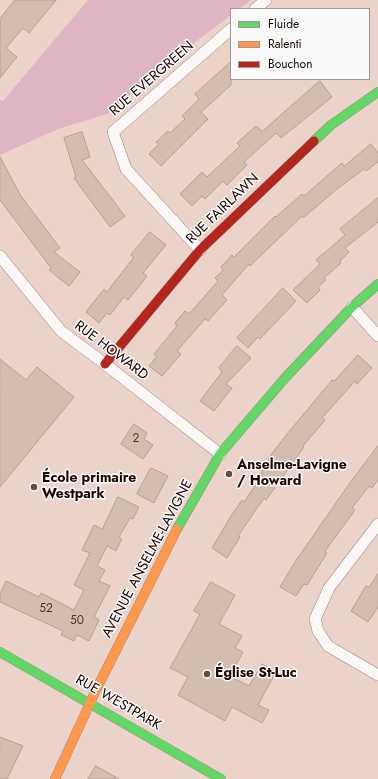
<!DOCTYPE html>
<html>
<head>
<meta charset="utf-8">
<style>
	body { margin:0 }
	#map { position:relative; width:378px; height:779px; overflow:hidden; background:#ebd3ca; font-family:Jost,sans-serif }
	canvas { display:block }
	.legend { position:absolute; left:230px; top:8px; width:140px; height:72px; box-sizing:border-box; background:#f9f9f9; border:1px solid #a19795; margin:0; padding:5px 7px; list-style:none; font-size:12px; color:#1c0500 }
	.legend li { display:flex; align-items:center; gap:8px; height:20px }
	.legend b { width:20px; border:1px solid #a19795 }
</style>
</head>
<body>
<div id="map">
<canvas width="378" height="779"></canvas>
<ul class="legend">
<li><b style="height:5px;background:#63d668"></b>Fluide</li>
<li><b style="height:5px;background:#ff974d"></b>Ralenti</li>
<li><b style="height:5px;background:#b3261e"></b>Bouchon</li>
</ul>
</div>
<script>
const g = document.querySelector('canvas').getContext('2d');
g.lineJoin = 'round';
function fill(path, color) {
  g.fillStyle = color;
  g.fill(path, 'evenodd');
}
function trace(path, color, width, dash) {
  g.strokeStyle = color;
  g.lineWidth = width;
  g.lineCap = dash ? 'butt' : 'round';
  g.setLineDash(dash || []);
  g.stroke(path);
}
function drawText(font, color, halo, rows, align = 'center') {
  g.font = font + ' Jost,sans-serif';
  g.lineWidth = 3;
  g.setLineDash([]);
  g.textBaseline = 'middle';
  g.strokeStyle = halo;
  g.fillStyle = color;
  for (const [text, x, y, turn = 0] of rows) {
    g.save();
    g.translate(x, y);
    g.rotate((+turn || 0) * Math.PI / 180);
    g.textAlign = isNaN(turn) ? turn : align;
    if (halo) g.strokeText(text, 0, 0);
    g.fillText(text, 0, 0);
    g.restore();
  }
}
fill(new Path2D(`
	M88 0H251L239 9H231V15L174 58 107 114 58 129 0 155V100L3 101Z`), '#dfb4c3');
const building = new Path2D(`
	M15 0H56L29 33 23 28 6 48 17 57 0 78V19Z
	M231 62V85L201 112 208 119 161 166 149 154 159 144 156 142 168 131 170 133 185 119 182 116 199 99 195 94Z
	M320 81 332 97 281 138 276 133 244 162 247 165 227 185 223 181 205 199 202 196 192 206 180 194 202 172 207 177 240 146 237 143 256 126 262 131Z
	M82 132 90 157 82 160 125 216 110 227 74 178 76 177 64 138Z
	M371 144 378 153V162L366 171 364 169 337 189 303 218 302 216 250 266 249 264 222 295 227 300 208 321 205 319 177 351 181 354 162 376 149 366 157 356 154 354 177 326 175 323 185 311 189 314 218 281 215 278 223 270 221 267 232 255 234 257 275 216 276 217 302 194 304 196 342 163 344 166Z
	M0 157 21 196 60 248 54 252 80 272 69 286 49 270 51 268 0 200Z
	M378 198V222L345 248 349 252 340 261 341 263 324 278 326 280 318 287 320 290 307 303 293 290 320 264 316 260 345 235 340 229Z
	M150 232 166 245 143 273 147 276 128 300 124 297 110 315 107 313 99 323 86 312 104 289 107 292 134 257 131 255Z
	M283 288 296 301 260 339 258 337 248 348 237 338Z
	M237 346 251 358 226 384 232 388 214 411 200 401 222 372 219 368Z
	M358 355 372 368 357 384 355 381 322 418 325 420 303 446 304 447 266 500 264 498 238 536 240 537 227 558 212 548 231 516 242 500 244 502 248 496 263 474 261 473 269 460 268 459 287 434 332 380 334 381Z
	M0 359 26 380 37 367 74 397 0 487Z
	M134 424 147 433 144 439 153 445 143 459 121 444Z
	M378 446V480L372 488 369 486 352 508 355 510 325 551 327 553 307 585 304 584 296 596 280 587 295 562 347 487Z
	M151 468 168 476 154 503 137 494Z
	M118 497 139 507 133 519 130 518 119 537 122 539 116 551 107 546 97 566 105 570 99 581 110 586 94 617 99 620 89 641 77 635 74 641 61 635 63 631 0 602V594L6 581 39 597 41 593 74 610 84 590 74 585 90 553 82 550 94 525 102 529Z
	M378 574V607L368 622 351 611 366 586 369 587Z
	M211 582 235 595 219 624 242 636 235 648 243 652 230 676 249 686 262 664 276 672 258 705 269 710 262 723 232 707 225 721 178 695 188 677 170 668 200 614 194 611Z
	M0 737 23 746 7 779H0Z
	M96 766 119 779H88Z`);
fill(building, '#d3bdaf');
trace(building, '#b5a093', 1);
const street = new Path2D(`
	M255 9 266 0
	M200 250 126 169 113 132 231 29
	M0 256 61 331 105 364 220 454
	M352 307 378 336
	M378 524 329 588 315 619 318 631 328 646 378 675`);
const fast = new Path2D(`
	M314 141 331 125 378 92
	M177 529 220 454 285 378 352 307 378 284
	M0 652 221 779`);
const slow = new Path2D(`
	M55 779 97 688 177 529`);
const jam = new Path2D(`
	M105 364 200 250 314 141`);
trace(street, '#a08980', 12);
trace(fast, '#a08980', 10);
trace(slow, '#a08980', 10);
trace(jam, '#a08980', 10);
trace(street, '#fcf8f7', 11);
trace(fast, '#63d668', 9);
trace(slow, '#ff974d', 9);
trace(jam, '#b3261e', 9);
for (const [x, y, r, color] of [
	[229,474,4,"#644d47"],
	[34,487,4,"#644d47"],
	[207,674,4,"#644d47"]
]) {
  const dot = new Path2D();
  dot.arc(x, y, r, 0, 2 * Math.PI);
  g.fillStyle = color;
  g.fill(dot);
  trace(dot, '#f9f9f9', 1.5);
}
drawText('12px', '#4b342d', null, [
	["2",136,439],
	["52",46,609],
	["50",77,621]
]);
drawText('14px', '#1c0500', '#f9f9f9', [
	["RUE EVERGREEN",152,79,-41],
	["RUE FAIRLAWN",223,209,-44],
	["RUE HOWARD",111,351,37],
	["AVENUE ANSELME-LAVIGNE",148,559,-62],
	["RUE WESTPARK",118,703,30]
]);
drawText('bold 14px', '#1c0500', '#f9f9f9', [
	["Anselme-Lavigne",237,466],
	["/ Howard",237,482],
	["École primaire",42,479],
	["Westpark",42,495],
	["Église St-Luc",215,674]
], 'left');
</script>
</body>
</html>
